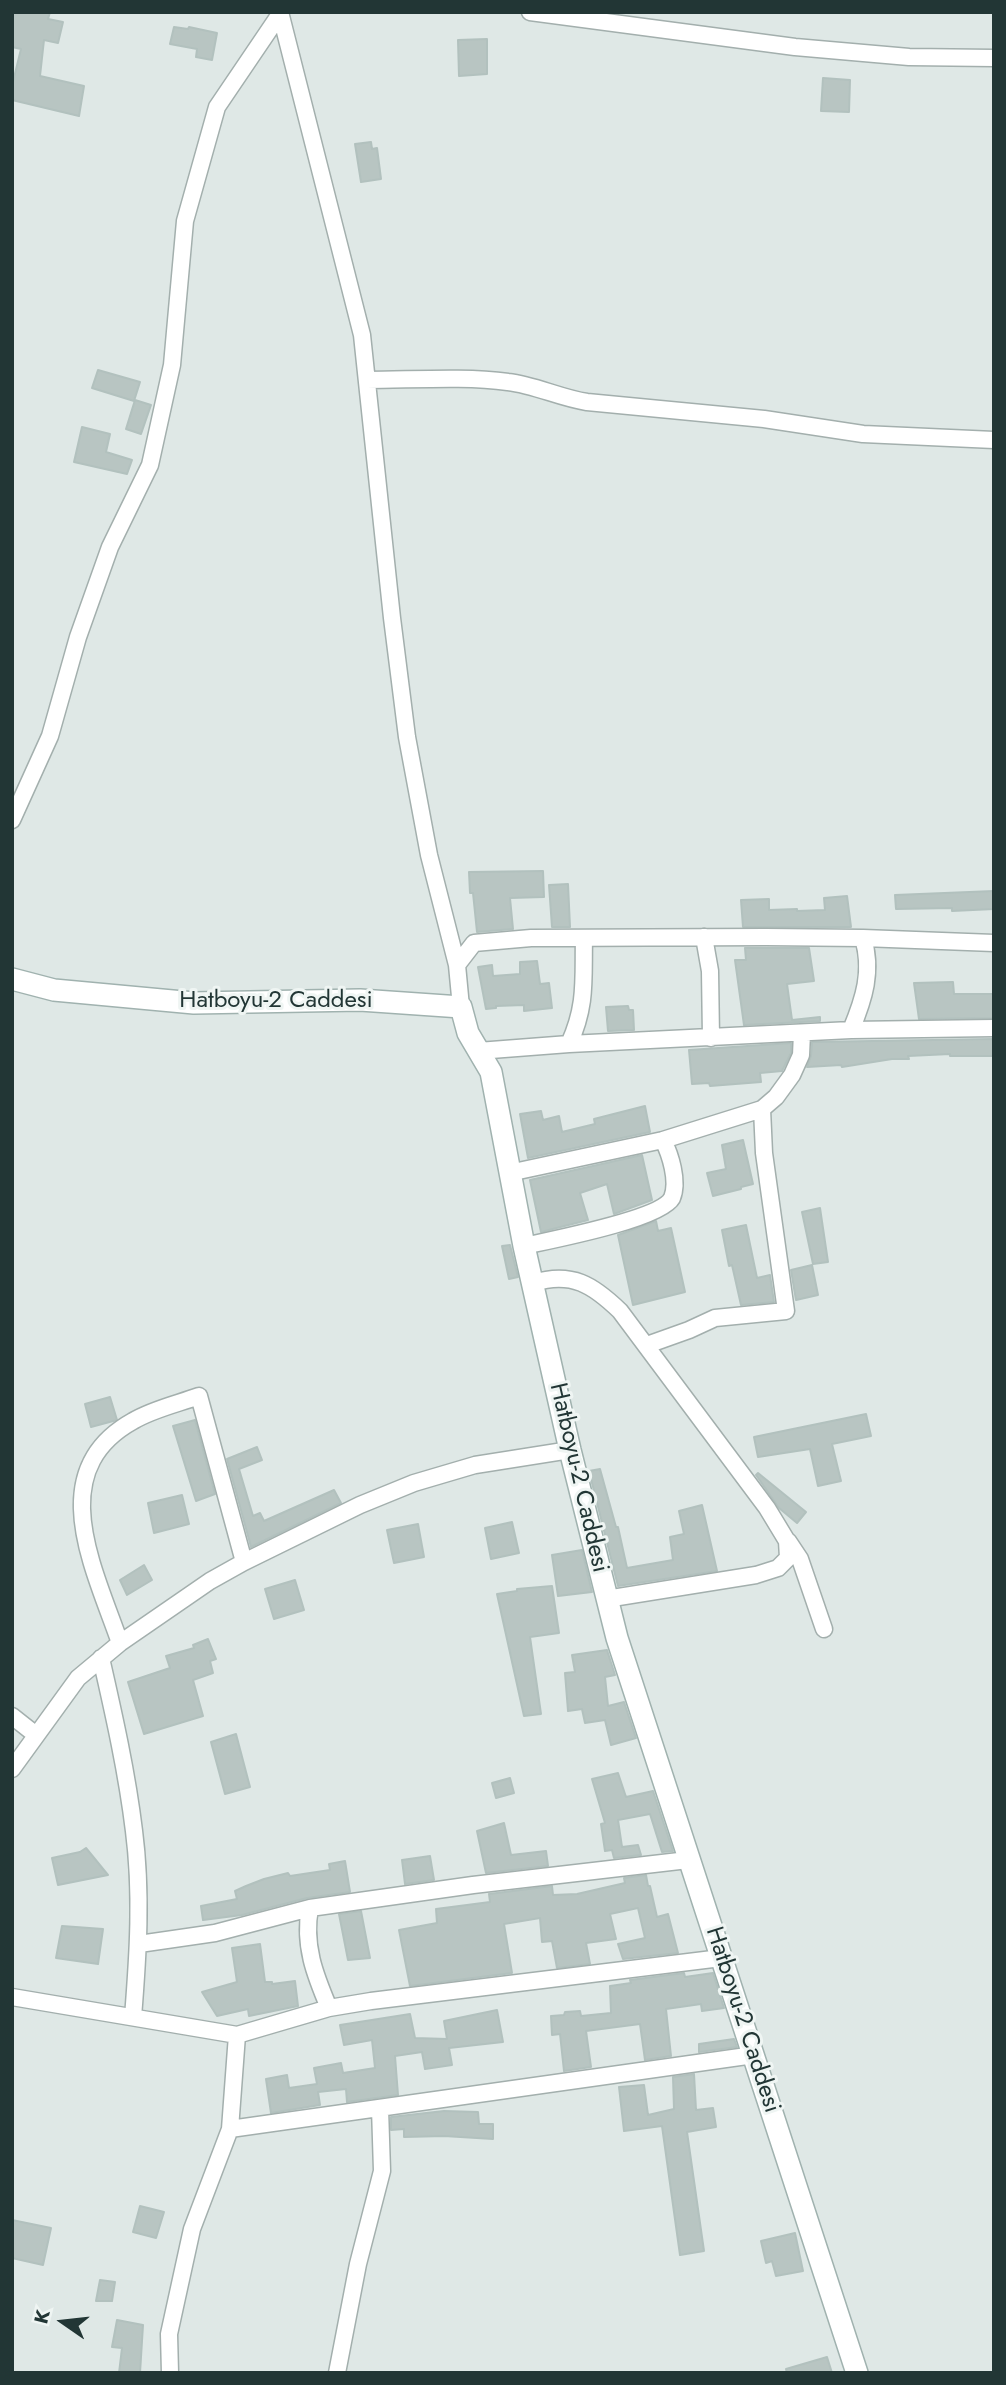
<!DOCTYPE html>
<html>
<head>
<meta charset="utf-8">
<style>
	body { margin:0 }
	#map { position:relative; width:1006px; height:2385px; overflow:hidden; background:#dfe8e6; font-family:Jost,sans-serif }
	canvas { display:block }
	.frame { position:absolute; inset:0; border:14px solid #223635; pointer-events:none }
	.north { position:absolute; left:28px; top:2287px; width:70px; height:70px; -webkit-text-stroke:5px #eff5f3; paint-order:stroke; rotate:284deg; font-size:19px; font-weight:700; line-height:28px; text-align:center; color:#223635 }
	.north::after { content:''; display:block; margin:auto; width:24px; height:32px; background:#223635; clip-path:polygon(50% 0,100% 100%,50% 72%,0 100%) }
</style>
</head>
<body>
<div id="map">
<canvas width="1006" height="2385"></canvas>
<div class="frame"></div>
<div class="north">K</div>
</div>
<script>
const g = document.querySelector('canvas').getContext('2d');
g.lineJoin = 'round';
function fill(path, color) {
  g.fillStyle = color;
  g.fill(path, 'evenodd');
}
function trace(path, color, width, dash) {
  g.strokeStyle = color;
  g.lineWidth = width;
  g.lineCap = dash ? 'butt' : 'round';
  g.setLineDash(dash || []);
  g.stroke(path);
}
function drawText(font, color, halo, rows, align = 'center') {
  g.font = font + ' Jost,sans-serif';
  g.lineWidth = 6;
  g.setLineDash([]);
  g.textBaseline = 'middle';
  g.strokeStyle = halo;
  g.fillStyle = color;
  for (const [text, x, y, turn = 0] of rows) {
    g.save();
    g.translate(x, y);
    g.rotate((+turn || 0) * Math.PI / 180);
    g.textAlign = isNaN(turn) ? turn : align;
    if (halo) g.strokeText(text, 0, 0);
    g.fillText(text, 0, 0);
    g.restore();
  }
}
const building = new Path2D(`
	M12 12H50L48 19 63 22 58 43 44 40 40 76 84 86 79 116 12 100V86L21 49 12 47Z
	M174 27 188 29 189 27 217 33 212 60 196 57 197 49 170 44Z
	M487 39V74L459 76 458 40Z
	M823 78 850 80 849 112 821 111Z
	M371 142 372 149 377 148 381 179 361 182 355 144Z
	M98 370 140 382 134 401 92 388Z
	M135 400 151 405 141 434 126 429Z
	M82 427 110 434 106 452 132 460 127 474 74 462Z
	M543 871 544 897 510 898 513 929 477 932 473 893H470L469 872Z
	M568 884 570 927H552L549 885Z
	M994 891V909L952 911V908L896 909 895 895Z
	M847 896 851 927H743L741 900 769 899V910L797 909V911L825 910 824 898Z
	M745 948H809L814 981 787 984 792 1020 820 1017V1021L744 1025 735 960H746Z
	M537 961 540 984 549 983 552 1008 524 1011V1005L496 1006V1008L486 1009 478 967 492 965 493 976 520 974V962Z
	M953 982 954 994H994V1018L919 1019 914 983Z
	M628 1006 629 1010H633L634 1030 608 1031 606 1007Z
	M994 1039V1056H950V1054L908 1056 909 1059H892L842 1067 841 1065 807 1067 811 1056 812 1042Z
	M791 1043V1053L782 1071 760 1073 761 1082 710 1086 709 1083 692 1084 689 1050Z
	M645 1106 650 1132 528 1158 520 1114 541 1111 543 1120 559 1116 562 1132 595 1124 594 1119Z
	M743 1140 753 1184 741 1187V1189L713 1196 707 1173 726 1169 722 1145Z
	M642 1155 652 1200 614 1214 607 1184 580 1193 588 1220 541 1232 530 1180Z
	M820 1208 828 1262 813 1264 802 1212Z
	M656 1221 658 1231 671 1228 685 1292 633 1305 618 1235Z
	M746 1225 757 1278 770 1275 774 1302 741 1305 732 1265 729 1266 722 1230Z
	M510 1245 518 1277 509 1279 502 1246Z
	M812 1265 818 1295 796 1300 791 1270Z
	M110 1397 117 1420 91 1427 85 1404Z
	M866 1414 871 1436 832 1444 841 1481 818 1486 810 1449 758 1457 754 1437Z
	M195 1420 215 1494 196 1501 173 1426Z
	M257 1447 262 1460 239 1469 253 1516 260 1513 264 1521 334 1490 341 1503 251 1547 227 1459Z
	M600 1469 616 1527H618L627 1568 673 1560 670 1537 684 1534 679 1511 702 1505 717 1571 618 1586 589 1471Z
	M758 1473 806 1512 797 1523 779 1508 756 1475Z
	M182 1495 189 1524 154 1533 148 1503Z
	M512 1522 519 1553 491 1559 485 1528Z
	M418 1524 424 1557 394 1563 387 1530Z
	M582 1550 592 1592 558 1596 552 1555Z
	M144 1565 152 1580 127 1595 120 1580Z
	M295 1580 304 1610 274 1619 265 1589Z
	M552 1586 559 1633 530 1637 541 1714 524 1716 497 1594 517 1591V1589Z
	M208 1639 216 1659 210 1661 213 1673 193 1680 203 1716 144 1734 128 1682 170 1668 166 1656 194 1648 193 1645Z
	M607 1650 615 1675 605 1677 608 1706 624 1702 636 1738 611 1745 605 1720 585 1723 582 1709 568 1711 565 1673 575 1672 572 1655Z
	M236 1734 250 1787 225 1794 211 1742Z
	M618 1773 626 1797 653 1791 673 1851 662 1852 650 1814 618 1820 622 1847 638 1845 641 1855 614 1858 612 1850 605 1851 601 1824 605 1823 592 1779Z
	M510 1778 514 1793 496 1798 492 1783Z
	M504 1823 511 1855 546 1851 548 1866 486 1873 477 1831Z
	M86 1848 108 1875 58 1885 52 1858 80 1852Z
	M430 1856 434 1880 405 1884 402 1860Z
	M345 1861 350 1892 307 1898 242 1915 203 1920 201 1906 237 1899 235 1891 246 1886 264 1879 288 1873 290 1876 330 1870 329 1864Z
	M646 1875 648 1886H650L657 1917 668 1914 678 1953 623 1959 618 1944 645 1938 638 1908 610 1914 616 1939 586 1943 590 1964 557 1968 552 1941 542 1942 540 1918 504 1924 512 1973 410 1986 399 1930 437 1923 436 1909 490 1902 489 1894 552 1886 553 1895 577 1894 625 1883 624 1878Z
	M361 1911 370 1958 348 1960 339 1914Z
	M62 1926 103 1929 98 1964 56 1958Z
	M260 1944 265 1982H272V1984L295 1981 298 2006 249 2016 248 2009 217 2016 202 1992 237 1982 232 1948Z
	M684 1973 685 1977 713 1973 724 2008 702 2011 701 2004 666 2009 671 2056 645 2060 640 2024 586 2031 591 2067 564 2071 560 2034 552 2035 551 2016 564 2015 565 2012 580 2011 581 2016 611 2013 610 1986 631 1983 630 1980Z
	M497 2010 503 2042 449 2048 452 2065 425 2069 422 2052 395 2056 398 2095 347 2102 346 2089 318 2092 320 2105 271 2113 266 2079 287 2075 289 2088 317 2084 314 2068 341 2063 343 2073 375 2068 372 2040 344 2045 340 2025 410 2014 415 2038 447 2039 444 2021Z
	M734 2039 737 2047 699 2052V2044Z
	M694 2074 696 2110 713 2108 716 2127 687 2132 704 2251 680 2255 662 2126 624 2131 619 2087 644 2085 648 2115 674 2109 673 2077Z
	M444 2111 478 2112 479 2124H493V2139L444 2136 404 2137V2129L391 2130V2117Z
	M140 2206 164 2212 156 2238 133 2232Z
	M12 2220 51 2228 43 2265 12 2258Z
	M795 2233 803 2271 776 2276 772 2261 766 2263 761 2241Z
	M100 2280 115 2282 112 2301H96Z
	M117 2320 143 2325 140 2373H119L122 2348 112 2347Z
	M827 2357 832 2373H787L786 2369Z`);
fill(building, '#b8c5c2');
trace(building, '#b2c1be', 2);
const minor = new Path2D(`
	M280 12 362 335 392 618 407 737 429 855 457 965 461 1007
	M530 12 795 47 909 57 994 58
	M367 380C411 380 465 376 508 382 535 385 560 398 587 402L764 419 863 434 994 440
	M12 820 50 736 78 637 110 547 150 465 172 365 185 221 217 107 280 14
	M704 937 710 971 711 1038
	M457 965 474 943 531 938 766 937 863 938 994 943
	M851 1030C864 999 873 971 863 938
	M569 1044C587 1005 583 979 584 938
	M478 1051 569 1044 851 1030 994 1028
	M509 1173 663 1140
	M524 1246C551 1240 661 1219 672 1198 679 1181 670 1154 663 1140L762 1109 776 1097 792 1075 801 1055 802 1033
	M533 1283C572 1271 593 1285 620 1311L767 1508 787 1541 788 1558 778 1568 756 1575 606 1599
	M647 1345 689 1330 715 1318 786 1311 764 1153 762 1109
	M788 1541 800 1559 824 1629
	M120 1643C94 1568 43 1471 133 1421 153 1409 177 1404 199 1396L244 1562
	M101 1658C114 1715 127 1773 134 1831 142 1893 138 1955 133 2017
	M12 1716 36 1735
	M12 1769 78 1678 120 1643 210 1581 244 1562 360 1505 414 1483 475 1465 570 1450
	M310 1908C303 1945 315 1975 329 2008
	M139 1944 215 1933 310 1908 473 1885 688 1860
	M12 1997 237 2035 329 2008 371 2001 721 1958
	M230 2129 754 2055
	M170 2373 169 2334 192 2229 230 2129 237 2035
	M337 2373 358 2264 382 2171 380 2108`);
const secondary = new Path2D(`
	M12 979 54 990 194 1003 360 1000 461 1007 468 1033 491 1072 524 1246 570 1450 617 1638 857 2373`);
trace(minor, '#a3afad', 19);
trace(secondary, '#a0b2af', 24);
trace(minor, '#fff', 16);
trace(secondary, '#fff', 21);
drawText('24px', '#223635', '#eff5f3', [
	["Hatboyu-2 Caddesi",276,1001],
	["Hatboyu-2 Caddesi",578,1478,77],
	["Hatboyu-2 Caddesi",742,2020,72]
]);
</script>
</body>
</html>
